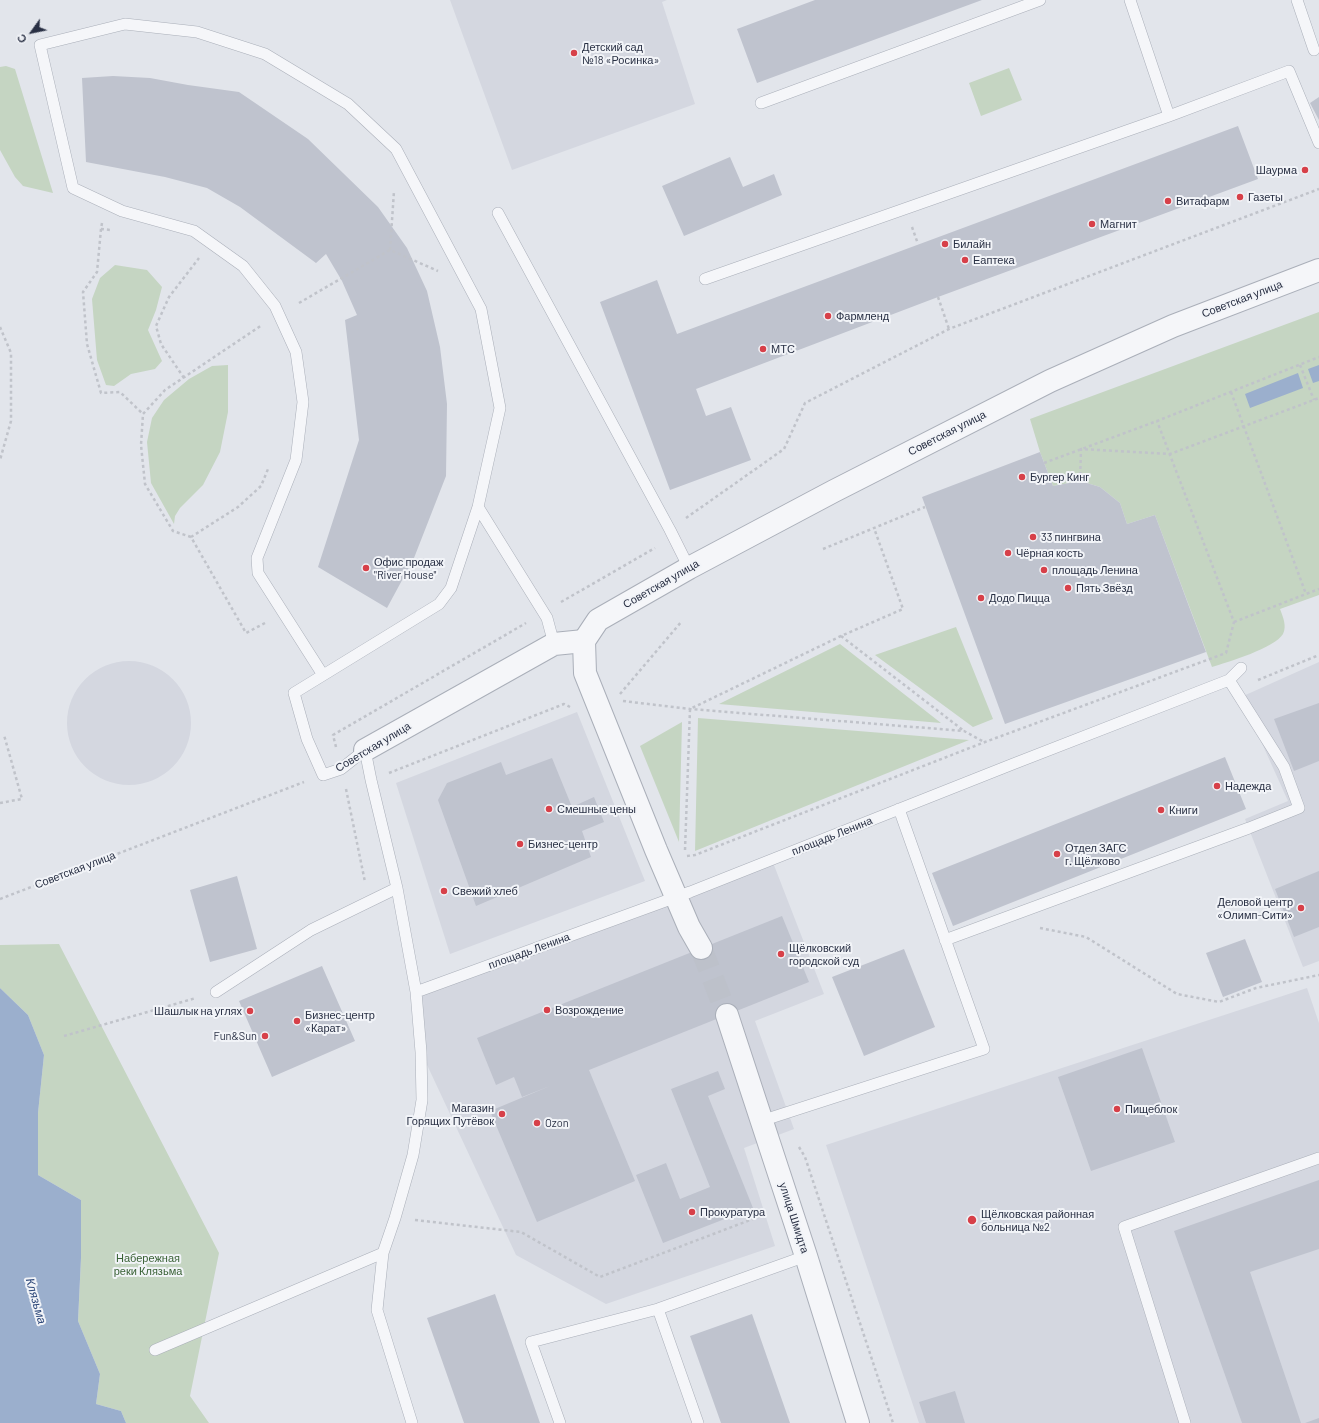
<!DOCTYPE html>
<html>
<head>
<meta charset="utf-8">
<style>
	body { margin:0 }
	#map { position:relative; width:1319px; height:1423px; overflow:hidden; background:#e2e5eb; font-family:Barlow,sans-serif }
	canvas { display:block }
	.north { position:absolute; left:12px; top:12px; width:40px; height:40px; -webkit-text-stroke:3px #f2f4f8; paint-order:stroke; rotate:237deg; font-size:11px; font-weight:700; line-height:16px; text-align:center; color:#293044 }
	.north::after { content:''; display:block; margin:auto; width:14px; height:18px; background:#293044; clip-path:polygon(50% 0,100% 100%,50% 72%,0 100%) }
</style>
</head>
<body>
<div id="map">
<canvas width="1319" height="1423"></canvas>
<div class="north">С</div>
</div>
<script>
const g = document.querySelector('canvas').getContext('2d');
g.lineJoin = 'round';
function fill(path, color) {
  g.fillStyle = color;
  g.fill(path, 'evenodd');
}
function trace(path, color, width, dash) {
  g.strokeStyle = color;
  g.lineWidth = width;
  g.lineCap = dash ? 'butt' : 'round';
  g.setLineDash(dash || []);
  g.stroke(path);
}
function drawText(font, color, halo, rows, align = 'center') {
  g.font = font + ' Barlow,sans-serif';
  g.lineWidth = 4;
  g.setLineDash([]);
  g.textBaseline = 'middle';
  g.strokeStyle = halo;
  g.fillStyle = color;
  for (const [text, x, y, turn = 0] of rows) {
    g.save();
    g.translate(x, y);
    g.rotate((+turn || 0) * Math.PI / 180);
    g.textAlign = isNaN(turn) ? turn : align;
    if (halo) g.strokeText(text, 0, 0);
    g.fillText(text, 0, 0);
    g.restore();
  }
}
fill(new Path2D(`
	M450 0H667L662 2 695 104 512 170Z
	M67 723a62 62 0 1 1 124 0a62 62 0 1 1-124 0Z
	M1319 662V961L1303 967 1245 819 1288 801 1241 697Z
	M577 712 645 881 450 954 396 783Z
	M772 860 824 994 755 1021 794 1129 744 1148 775 1246 606 1304 516 1255 421 1052 416 992Z
	M1307 988 1319 1023V1423H919L826 1145Z`), '#d4d7e0');
fill(new Path2D(`
	M6 66 15 69 53 193 23 186 15 177 0 150V67Z
	M1009 68 1022 100 981 116 969 83Z
	M115 265 147 270 162 287 156 310 148 330 162 361 155 369 131 374 114 386 106 385 97 360 92 299 100 278Z
	M1319 312V595L1280 609C1283 617 1287 626 1283 634 1275 648 1228 662 1212 667L1155 515 1127 524 1120 503 1100 487 1080 481 1053 486 1040 452 1030 419Z
	M228 365V412L220 452 203 485 180 508 175 516 174 524 151 483 147 442 152 418 164 400 189 379 212 366Z
	M956 627 993 719 973 727 875 655Z
	M840 644 941 723 719 704Z
	M698 718 969 740 695 851Z
	M682 722 679 842 640 746Z
	M59 944 219 1253 190 1396 209 1423H126L121 1411 96 1404 100 1374 78 1321 81 1258V1200L38 1175V1113L44 1055 28 1015 0 988V945Z`), '#c5d5c2');
fill(new Path2D(`
	M1319 365V381L1313 383 1308 369Z
	M1298 373 1303 388 1250 408 1245 394Z
	M0 988 28 1015 44 1055 38 1113V1175L81 1200V1258L78 1321 100 1374 96 1404 121 1411 126 1423H0Z`), '#9bafcd');
fill(new Path2D(`
	M815 0H982L757 83 737 29Z
	M113 76 150 78 188 85 239 92 308 139 378 207 407 248 427 291 440 347 447 404 446 476 414 558 387 608 318 567 359 440 345 320 357 315 342 281 326 254 316 263 240 207 207 188 165 177 86 162 82 78Z
	M1319 97V120L1310 103Z
	M1238 126 1258 179 938 297 696 389 706 416 731 407 751 460 670 490 600 302 657 280 677 334Z
	M730 157 743 187 774 174 782 195 684 236 662 186Z
	M1040 452 1053 486 1080 481 1100 487 1120 503 1127 524 1155 515 1206 652 1005 724 922 497Z
	M1319 703V761L1294 771 1274 719Z
	M1225 757 1246 809 953 926 932 873Z
	M552 758 572 807 594 797 604 822 582 831 591 857 476 906 438 800 447 783 501 762 506 775Z
	M1319 871V927L1294 937 1275 889Z
	M237 876 257 949 210 962 190 890Z
	M782 916 809 982 589 1070 635 1181 537 1222 490 1111 550 1086 522 1097 514 1077 496 1085 477 1038Z
	M1245 939 1262 982 1223 997 1206 953Z
	M904 949 935 1027 864 1056 832 977Z
	M322 966 355 1041 272 1077 239 1001Z
	M1142 1048 1175 1142 1091 1171 1058 1077Z
	M718 1071 725 1089 708 1096 753 1208 663 1243 636 1175 666 1163 680 1199 710 1187 671 1089Z
	M1319 1180V1249L1250 1272 1301 1423H1242L1174 1231Z
	M495 1294 540 1423H464L427 1318Z
	M752 1314 790 1423H721L690 1336Z
	M955 1391 965 1423H926L919 1402Z
	M1319 1418V1423H1305Z`), '#bfc3ce');
trace(new Path2D(`
	M701 948 727 1015`), '#bdc1ca', 22, [22, 11]);
const service = new Path2D(`
	M1130 0 1169 116
	M1297 0 1314 50
	M761 103 1040 0
	M498 213 670 530 689 568
	M705 279 1169 116 1289 71 1319 143
	M478 507 547 618 554 644
	M323 675 258 573 257 558 296 460 303 402 296 352 275 306 243 266 194 231 122 211 73 188 40 45 125 24 197 32 265 54 348 104 396 149 481 309 500 408 478 507 451 588 439 604 294 693 307 739 323 775 341 769 365 750 371 780 397 888 416 992 421 1052 422 1100 413 1155 395 1218 383 1253 377 1310 412 1423
	M945 940 1249 828 1299 808 1284 767 1229 680
	M216 992 311 930 397 888
	M416 992 690 892 1013 764 1229 680 1241 668
	M761 1121 984 1049 899 809
	M658 1309 698 1423
	M155 1350 383 1253
	M560 1423 531 1342 658 1309 806 1256
	M1185 1423 1124 1227 1319 1158`);
const minor = new Path2D(`
	M365 750 554 644 584 641`);
const tertiary = new Path2D(`
	M701 948 689 927 656 850 585 673 584 641 598 620 689 568 834 491 1050 381 1173 326 1319 270
	M727 1015 806 1256 858 1423`);
trace(service, '#aaafb9', 12);
trace(minor, '#aaafb9', 24);
trace(tertiary, '#aaafb9', 24);
trace(new Path2D(`
	M102 223 101 229 111 230
	M912 227 918 244
	M101 229 97 272 83 292 87 344 101 393 120 392 143 414
	M390 250 394 191
	M938 297 949 329
	M299 303 390 250 438 271
	M0 327 11 353V421L0 460
	M1300 365 1314 400
	M184 378 161 344 156 326 169 297 199 258
	M1231 392 1306 594
	M1044 463 1157 421 1319 357
	M1080 481 1081 449 1170 454 1319 398
	M686 518 784 449 805 403 949 329 1319 189
	M191 537 173 531 145 484 141 445 143 414 165 390 262 325
	M823 549 925 507
	M561 602 655 548
	M1234 622 1319 589
	M265 623 246 633 191 537 238 507 261 486 268 469
	M841 636 964 731
	M1258 680 1319 655
	M620 694 682 621
	M623 701 690 709 964 731 984 742
	M336 747 333 735 526 623
	M389 773 564 704 570 707
	M346 789 365 882
	M0 803 22 799 4 735
	M685 850 690 709 841 636 903 609 874 528
	M687 856 695 855 985 742 1226 653 1234 622 1157 421
	M0 899 304 782
	M1040 928 1086 937 1177 994 1219 1002 1256 988 1319 975
	M64 1036 196 998
	M799 1147 805 1157 893 1423
	M415 1220 521 1232 600 1277 766 1214`), '#c0c3ca', 2.5, [3, 3]);
trace(service, '#f5f6f9', 11);
trace(minor, '#f5f6f9', 22);
trace(tertiary, '#f5f6f9', 22);
for (const [x, y, r, color] of [
	[574,53,4,"#d74049"],
	[1305,170,4,"#d74049"],
	[1240,197,4,"#d74049"],
	[1168,201,4,"#d74049"],
	[1092,224,4,"#d74049"],
	[945,244,4,"#d74049"],
	[965,260,4,"#d74049"],
	[828,316,4,"#d74049"],
	[763,349,4,"#d74049"],
	[1022,477,4,"#d74049"],
	[1033,537,4,"#d74049"],
	[1008,553,4,"#d74049"],
	[366,568,4,"#d74049"],
	[1044,570,4,"#d74049"],
	[1068,588,4,"#d74049"],
	[981,598,4,"#d74049"],
	[1217,786,4,"#d74049"],
	[549,809,4,"#d74049"],
	[1161,810,4,"#d74049"],
	[520,844,4,"#d74049"],
	[1057,854,4,"#d74049"],
	[444,891,4,"#d74049"],
	[1301,908,4,"#d74049"],
	[781,954,4,"#d74049"],
	[547,1010,4,"#d74049"],
	[250,1011,4,"#d74049"],
	[297,1021,4,"#d74049"],
	[265,1036,4,"#d74049"],
	[1117,1109,4,"#d74049"],
	[502,1114,4,"#d74049"],
	[537,1123,4,"#d74049"],
	[692,1212,4,"#d74049"],
	[972,1220,5,"#d74049"]
]) {
  const dot = new Path2D();
  dot.arc(x, y, r, 0, 2 * Math.PI);
  g.fillStyle = color;
  g.fill(dot);
  trace(dot, '#f2f4f8', 1.5);
}
drawText('11px', '#293044', '#f2f4f8', [
	["Детский сад",582,47],
	["№18 «Росинка»",582,60],
	["Шаурма",1297,170,"right"],
	["Газеты",1248,197],
	["Витафарм",1176,201],
	["Магнит",1100,224],
	["Билайн",953,244],
	["Еаптека",973,260],
	["Фармленд",836,316],
	["МТС",771,349],
	["Бургер Кинг",1030,477],
	["33 пингвина",1041,537],
	["Чёрная кость",1016,553],
	["Офис продаж",374,562],
	["\"River House\"",374,575],
	["площадь Ленина",1052,570],
	["Пять Звёзд",1076,588],
	["Додо Пицца",989,598],
	["Надежда",1225,786],
	["Смешные цены",557,809],
	["Книги",1169,810],
	["Бизнес-центр",528,844],
	["Отдел ЗАГС",1065,848],
	["г. Щёлково",1065,861],
	["Свежий хлеб",452,891],
	["Деловой центр",1293,902,"right"],
	["«Олимп-Сити»",1293,915,"right"],
	["Щёлковский",789,948],
	["городской суд",789,961],
	["Возрождение",555,1010],
	["Шашлык на углях",242,1011,"right"],
	["Бизнес-центр",305,1015],
	["«Карат»",305,1028],
	["Fun&Sun",257,1036,"right"],
	["Магазин",494,1108,"right"],
	["Горящих Путёвок",494,1121,"right"],
	["Пищеблок",1125,1109],
	["Ozon",545,1123],
	["Прокуратура",700,1212],
	["Щёлковская районная",981,1214],
	["больница №2",981,1227]
], 'left');
drawText('11px', '#293044', '#f2f4f8', [
	["Советская улица",1242,299,-21],
	["Советская улица",947,433,-27],
	["Советская улица",661,584,-30],
	["Советская улица",373,747,-31],
	["площадь Ленина",832,836,-22],
	["Советская улица",75,870,-21],
	["площадь Ленина",529,951,-20],
	["улица Шмидта",794,1218,72]
]);
drawText('11px', '#396135', '#f2f4f8', [
	["Набережная",148,1258],
	["реки Клязьма",148,1271]
]);
drawText('italic 12px', '#304a7b', '#f2f4f8', [
	["Клязьма",36,1301,74]
]);
</script>
</body>
</html>
